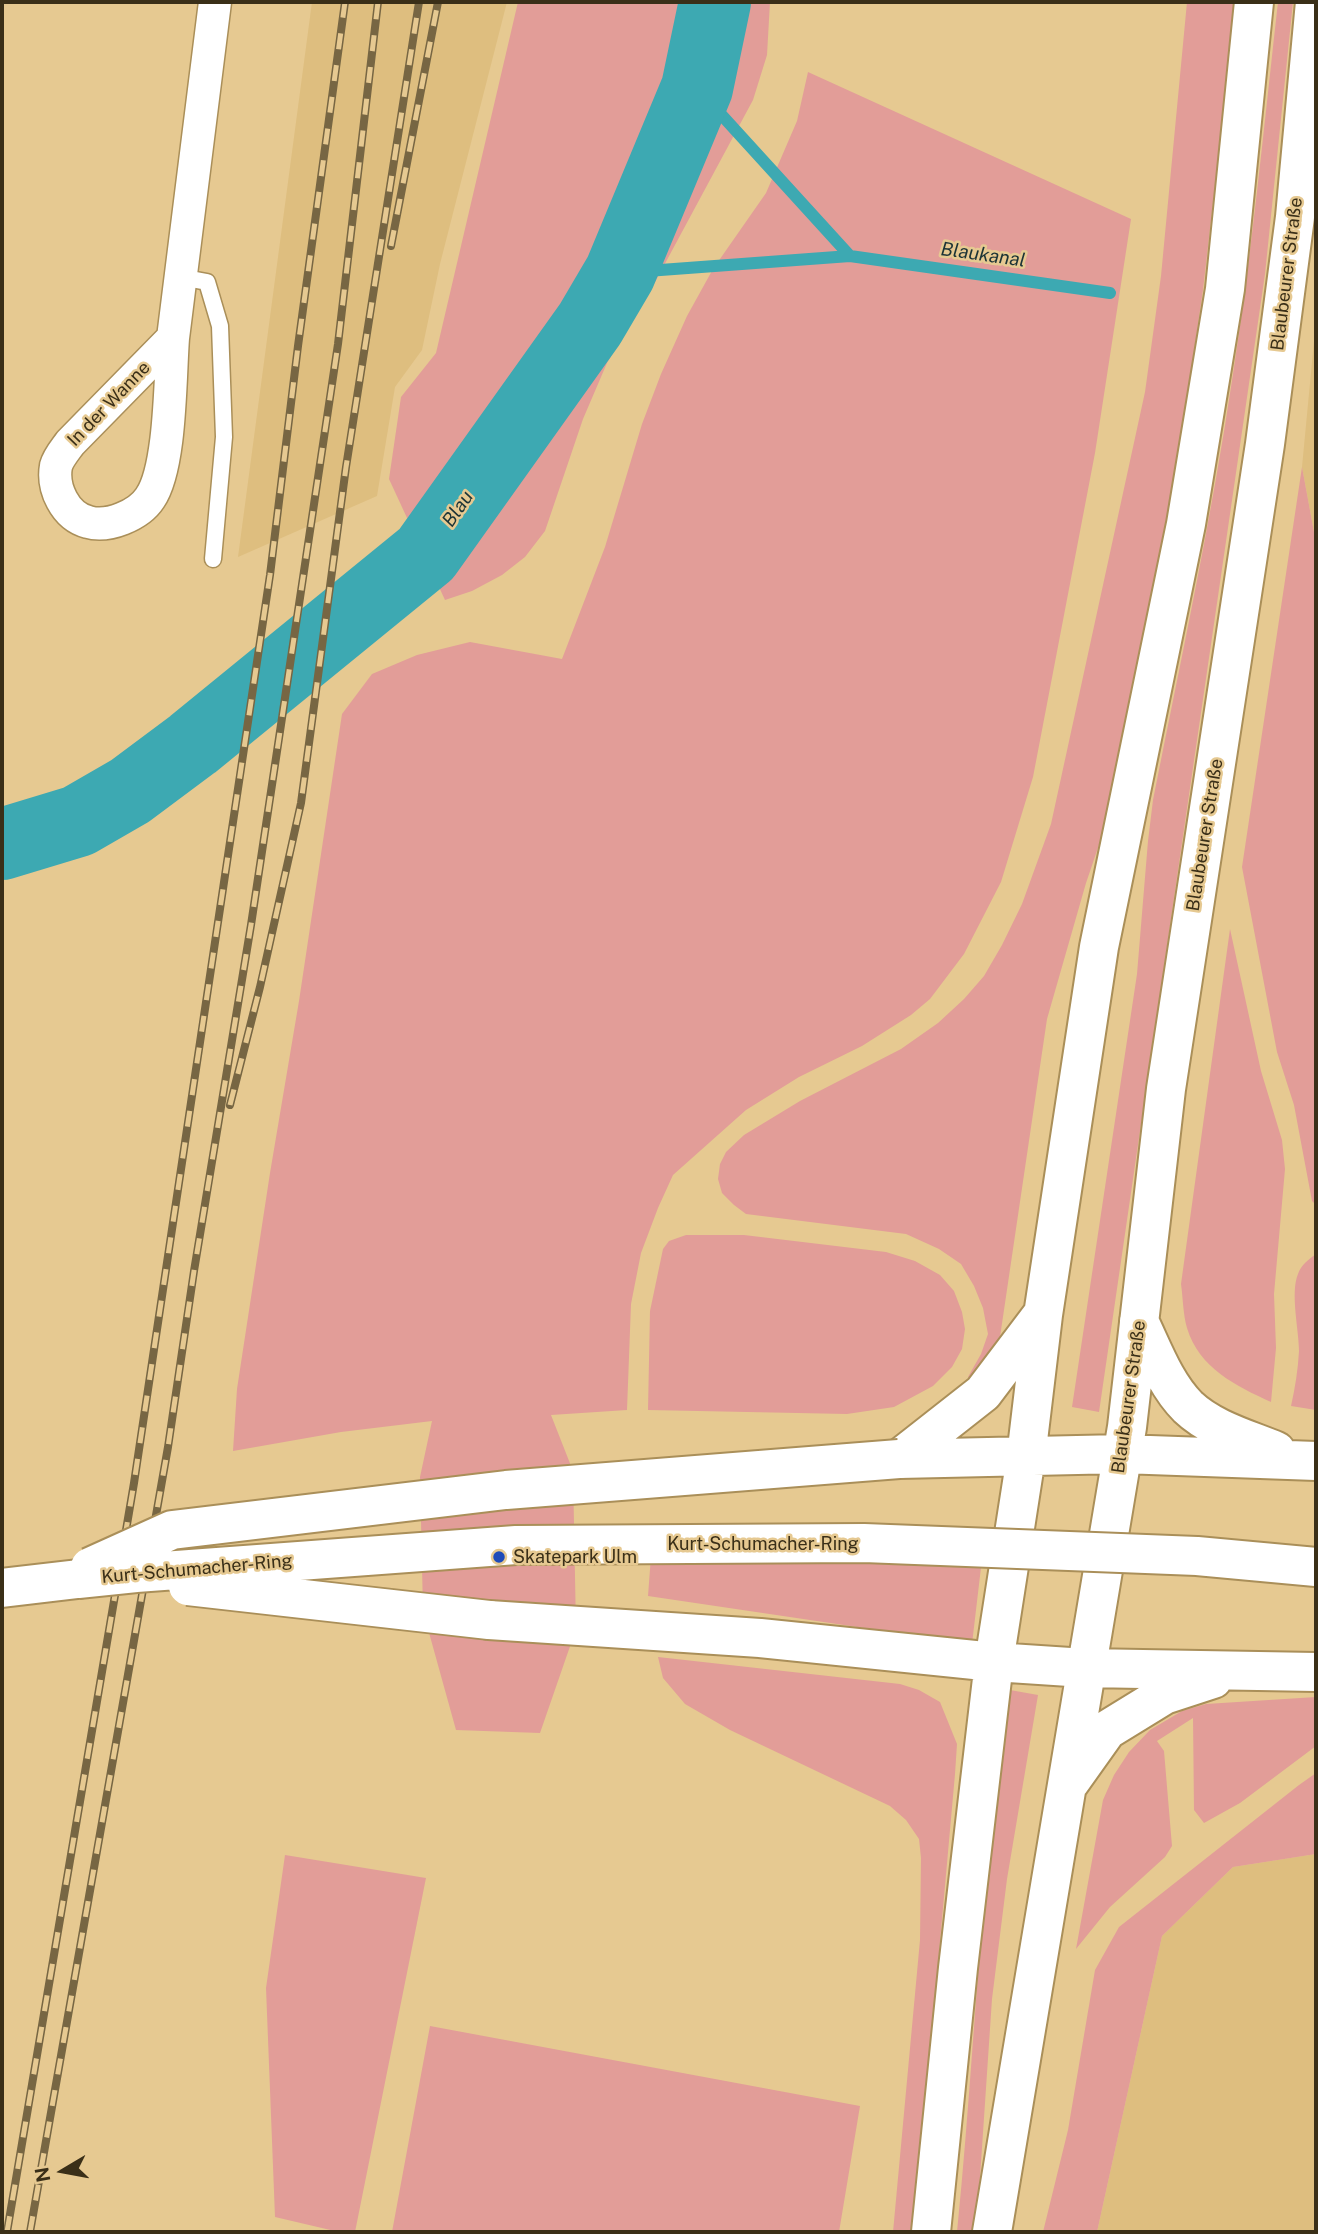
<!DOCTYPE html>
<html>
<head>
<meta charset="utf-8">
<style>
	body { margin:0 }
	#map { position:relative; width:1318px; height:2234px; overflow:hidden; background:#e6c991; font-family:"Public Sans",sans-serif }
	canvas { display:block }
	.frame { position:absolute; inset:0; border:4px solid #3a2f18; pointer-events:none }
	.north { position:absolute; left:28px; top:2136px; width:70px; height:70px; -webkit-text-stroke:5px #e6c991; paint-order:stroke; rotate:260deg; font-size:19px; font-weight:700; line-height:28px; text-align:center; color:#3a2f18 }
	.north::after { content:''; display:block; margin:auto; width:24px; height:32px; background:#3a2f18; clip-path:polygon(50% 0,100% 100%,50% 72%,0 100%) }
</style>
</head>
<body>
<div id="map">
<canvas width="1318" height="2234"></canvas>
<div class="frame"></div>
<div class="north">N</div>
</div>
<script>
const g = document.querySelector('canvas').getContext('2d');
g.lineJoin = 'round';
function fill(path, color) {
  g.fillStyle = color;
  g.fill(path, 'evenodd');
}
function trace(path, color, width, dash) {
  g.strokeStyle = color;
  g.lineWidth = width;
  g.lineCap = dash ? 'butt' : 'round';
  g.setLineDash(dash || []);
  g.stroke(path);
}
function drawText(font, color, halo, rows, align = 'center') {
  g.font = font + ' "Public Sans",sans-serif';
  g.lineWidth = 5;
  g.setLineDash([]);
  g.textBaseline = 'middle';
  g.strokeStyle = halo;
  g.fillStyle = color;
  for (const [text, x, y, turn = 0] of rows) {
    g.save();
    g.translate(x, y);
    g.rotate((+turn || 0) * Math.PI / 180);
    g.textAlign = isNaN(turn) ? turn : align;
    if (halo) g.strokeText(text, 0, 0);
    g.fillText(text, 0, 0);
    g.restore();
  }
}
fill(new Path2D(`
	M312 2H507L440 264 422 350 395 387 377 496 238 557Z
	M1316 320V543L1302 467Z
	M1316 1854V2232H1097L1162 1936 1233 1867Z`), '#debe7f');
fill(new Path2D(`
	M518 2H770L767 55 753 100 647 297 607 363 583 419 545 531 525 557 502 575 472 591 445 600 389 479 401 397 436 353Z
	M1187 2H1236L1203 290 1166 541 1102 836 1086 883 1047 1019 1000 1337 991 1358 971 1385 968 1377 981 1354 988 1334 983 1308 974 1286 961 1264 939 1249 906 1234 746 1214 734 1205 722 1193 718 1179 720 1164 726 1152 744 1135 800 1101 901 1049 938 1023 964 999 984 976 1002 945 1022 904 1051 824 1145 392 1161 276Z
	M1278 2H1293L1265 274 1099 1412 1072 1407 1137 974 1148 841 1153 800C1181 659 1212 517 1233 374 1252 251 1264 126 1278 2Z
	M808 72 1131 219 1095 453 1033 777 1001 882 964 954 930 999 911 1015 862 1046 799 1077 746 1110 673 1175 658 1208 641 1253 631 1304 627 1410 551 1415 573 1471 576 1629 540 1733 456 1730 423 1611 420 1477 432 1421 341 1432 233 1451 237 1389 270 1173 299 1001 342 714 372 674 417 655 470 642 562 659 605 547 642 424 661 374 687 316 713 269 766 193 797 121Z
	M1302 467 1316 543V1205L1312 1201 1294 1105 1277 1052 1242 867Z
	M1230 929 1261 1071 1282 1140 1285 1169 1274 1294 1276 1348 1271 1402C1236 1386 1199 1368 1187 1328 1183 1314 1183 1298 1181 1284Z
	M686 1235H744L886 1252 915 1261 940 1275 954 1291 962 1312 965 1329 962 1349 952 1367 933 1386 894 1407 847 1414 648 1410 650 1311 663 1249 669 1241Z
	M1316 1254V1410L1291 1406C1295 1388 1298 1370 1299 1351 1299 1330 1290 1293 1298 1274 1301 1265 1309 1259 1316 1254Z
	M651 1556 982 1559 972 1644 648 1596Z
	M658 1657 900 1684 919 1690 940 1702 957 1744 955 1774 914 2232H893L920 1940 921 1858 919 1839 906 1820 890 1806 730 1730 685 1704 663 1678Z
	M1010 1690 1038 1695 1007 1879 992 1999 978 2207 974 2232H957C970 2105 976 1977 989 1849 994 1796 1003 1743 1010 1690Z
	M1316 1697V1746L1240 1803 1204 1823 1194 1810 1193 1718 1157 1741 1164 1751 1172 1846 1165 1857 1110 1907 1076 1949 1103 1800 1114 1775 1129 1752 1150 1730 1182 1711 1206 1704Z
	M1316 1773V1854L1233 1867 1162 1936 1097 2232H1043L1068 2130 1095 1970 1119 1927 1299 1785Z
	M285 1855 426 1878 355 2232H339L275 2217 266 1988Z
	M430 2026 860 2106 839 2232H392Z`), '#e29d98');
trace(new Path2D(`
	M697 88 850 256 1110 293
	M620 273 850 256`), '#3da9b2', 12);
trace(new Path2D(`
	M2 844 78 821 130 791 193 744 426 554 590 324 620 273 697 88 715 2`), '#3da9b2', 72);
const lane = new Path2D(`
	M180 277 207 282 220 326 224 437 213 559`);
const street = new Path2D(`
	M173 338C170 377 171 468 150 498 139 515 108 528 88 522 65 516 52 488 56 466 58 458 65 450 70 443Z
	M173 338 215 2`);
const primary = new Path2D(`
	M1139 1321C1153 1350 1165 1384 1188 1407 1211 1429 1247 1439 1276 1451
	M899 1459 1122 1454 1316 1461
	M899 1459 983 1393 1042 1315
	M2 1588 78 1579
	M489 1620 760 1638 994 1662 1085 1668 1316 1672
	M1070 1782 1107 1730 1164 1695 1213 1679
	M931 2232 958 1968 994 1662 1026 1457 1043 1315 1099 947 1186 524 1225 289 1254 2
	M992 2232 1127 1427 1166 1089 1265 444 1295 217 1315 2`);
trace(lane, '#aa8f59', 19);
trace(street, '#aa8f59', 35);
trace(primary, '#aa8f59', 42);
trace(lane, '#fff', 16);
trace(street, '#fff', 32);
trace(primary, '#fff', 38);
const rail = new Path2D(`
	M391 246 438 2
	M230 1105 260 987 301 803 346 467 419 2
	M7 2232 134 1483 270 575 298 346 345 2
	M30 2232 168 1447 194 1271 251 925 338 344 378 2`);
trace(rail, '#776643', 8);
trace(rail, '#e6c991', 5, [16]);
const primaryBridge = new Path2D(`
	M90 1567 172 1530 506 1490 899 1459
	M78 1579 136 1573 516 1545 864 1543 1197 1556 1316 1567
	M188 1586 489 1620`);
trace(primaryBridge, '#aa8f59', 42, []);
trace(primaryBridge, '#fff', 38);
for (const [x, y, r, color] of [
	[499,1557,7,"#1e4bb9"]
]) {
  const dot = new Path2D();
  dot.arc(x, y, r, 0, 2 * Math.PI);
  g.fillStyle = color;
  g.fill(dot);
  trace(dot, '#e6c991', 2.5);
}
drawText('18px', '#3a2f18', '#e6c991', [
	["Blaubeurer Straße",1287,274,-83],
	["In der Wanne",109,404,-46],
	["Blaubeurer Straße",1205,835,-81],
	["Blaubeurer Straße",1129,1397,-82],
	["Kurt-Schumacher-Ring",763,1544],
	["Kurt-Schumacher-Ring",197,1569,-5]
]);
drawText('18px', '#3a2f18', '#e6c991', [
	["Skatepark Ulm",513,1557]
], 'left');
drawText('italic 19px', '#1b3336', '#e6c991', [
	["Blaukanal",983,255,8],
	["Blau",458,509,-55]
]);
</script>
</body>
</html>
